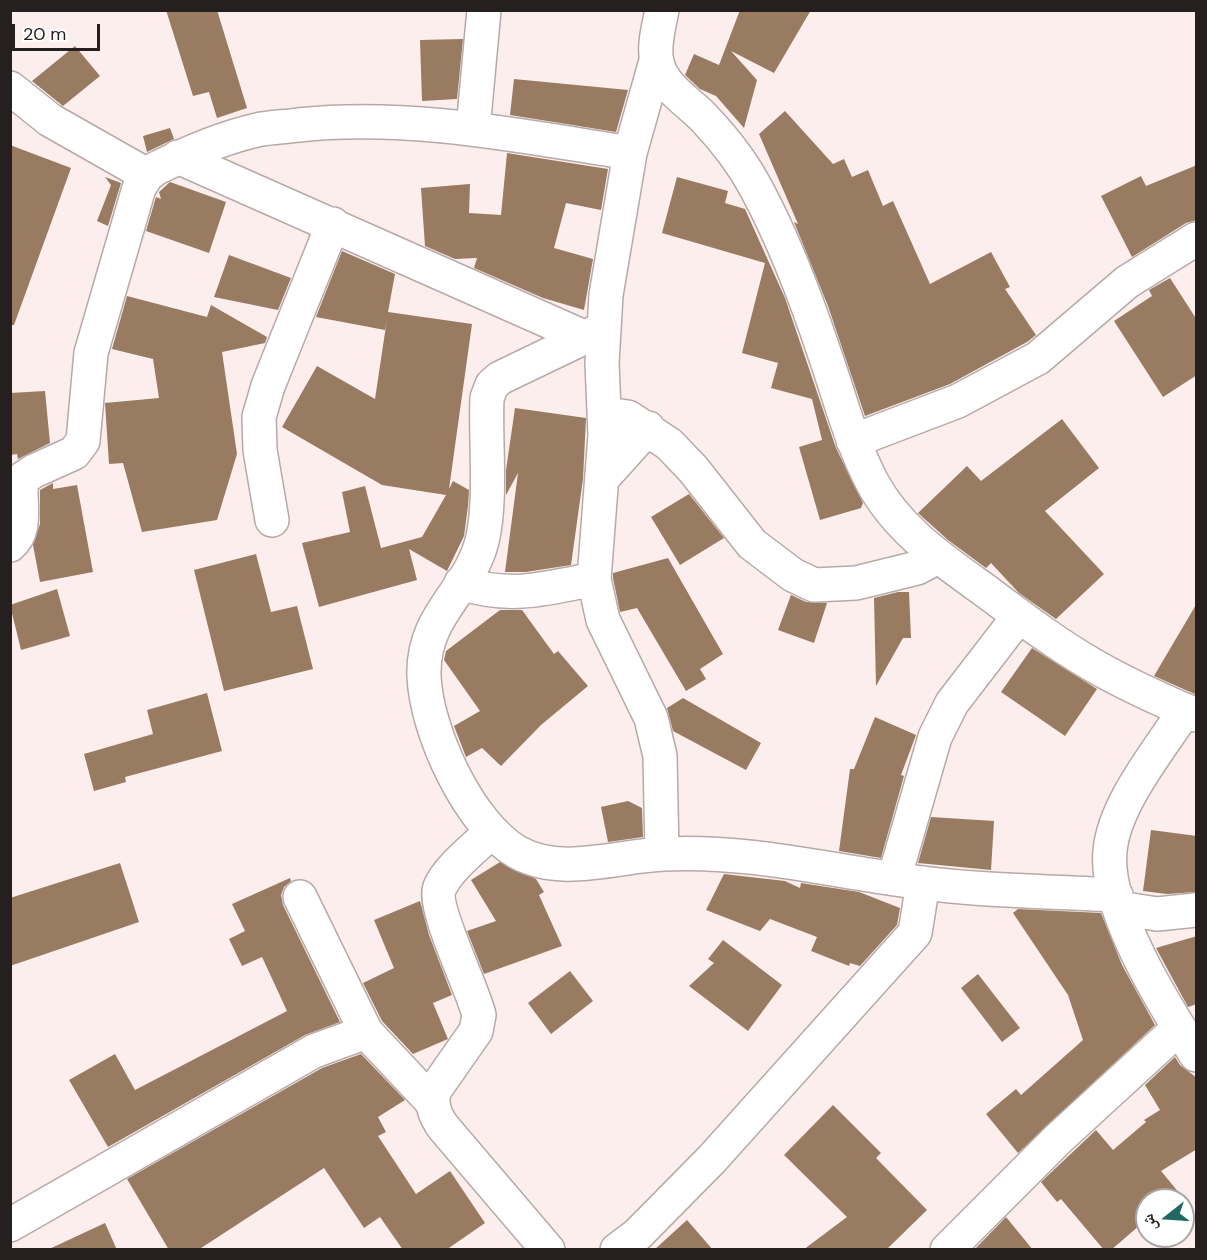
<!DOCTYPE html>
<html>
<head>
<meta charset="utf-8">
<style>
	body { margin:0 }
	#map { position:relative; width:1207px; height:1260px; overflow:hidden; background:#fbeeec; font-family:"DM Sans","Noto Naskh Arabic",sans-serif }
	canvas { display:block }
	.frame { position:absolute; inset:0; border:12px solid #25201f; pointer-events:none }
	.north { position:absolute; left:1135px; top:1188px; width:60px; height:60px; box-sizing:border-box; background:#fff; border:2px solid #a8a6a5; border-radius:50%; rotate:253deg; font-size:16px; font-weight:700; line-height:24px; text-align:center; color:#25201f }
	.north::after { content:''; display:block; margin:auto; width:21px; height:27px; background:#206960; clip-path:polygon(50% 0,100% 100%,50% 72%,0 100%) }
	.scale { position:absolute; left:12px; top:24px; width:88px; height:27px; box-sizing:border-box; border:3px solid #25201f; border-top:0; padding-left:8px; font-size:18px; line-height:21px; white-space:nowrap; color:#25201f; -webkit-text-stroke:4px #fff; paint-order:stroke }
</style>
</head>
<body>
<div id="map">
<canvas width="1207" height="1260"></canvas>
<div class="frame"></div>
<div class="north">ش</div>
<div class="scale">20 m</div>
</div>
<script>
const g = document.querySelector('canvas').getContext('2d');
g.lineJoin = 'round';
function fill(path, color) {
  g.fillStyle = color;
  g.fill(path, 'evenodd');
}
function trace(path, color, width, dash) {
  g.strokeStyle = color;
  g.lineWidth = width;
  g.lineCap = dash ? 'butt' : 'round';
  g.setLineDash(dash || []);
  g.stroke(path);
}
fill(new Path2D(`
	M166 10H217L247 108 217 118 209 92 193 96Z
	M740 10H811L774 73 731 51 757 80 744 128 716 96 700 89 685 75 694 54 719 65Z
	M463 39 457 99 422 101 420 40Z
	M75 46 100 76 63 106 32 81Z
	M514 79 628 90 616 132 510 115Z
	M785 111 833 164 844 159 852 177 868 170 883 206 893 201 930 284 991 252 1010 287 1005 289 1036 335 1027 342 950 384 865 416 828 306 794 222 798 224 759 134Z
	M170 128 174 139 147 152 143 136Z
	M10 145 71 168 14 325H10Z
	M507 153 608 169 601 210 566 203 554 248 593 259 584 310 543 298 474 268 477 258 455 259 425 246 421 188 470 184 469 213 501 215Z
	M1197 165V220L1186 223 1132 257 1101 196 1141 176 1146 186Z
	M105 177 121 183 108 226 97 221 111 185Z
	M677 177 728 191 725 203 745 209 785 298 836 448 863 503 861 508 820 520 799 447 822 440 812 399 771 388 778 363 742 353 765 263 662 233Z
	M170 182 226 202 209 253 146 231 156 197 161 199 159 192Z
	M342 251 395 274 388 312 472 324 449 489 453 481 469 490 468 506 464 536 447 571 409 549 417 580 319 607 302 543 350 532 342 492 365 486 381 548 422 537 446 495 382 485 282 427 317 366 375 399 387 319 385 330 316 317Z
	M229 255 291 278 278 310 214 297Z
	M1170 278 1197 320V375L1163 397 1114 321 1152 296 1149 290Z
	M127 296 207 317 211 305 267 337 265 343 222 352 237 454 217 520 142 532 123 463 109 464 105 403 159 398 153 359 112 349Z
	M45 391 50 443 18 459 17 454 10 455V393Z
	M515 408 586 418 583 479 571 565 526 572H505L518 473 506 495V470Z
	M1062 419 1099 468 1045 511 1104 574 1056 619 1019 593 991 563 986 568 948 540 918 513 967 466 981 481Z
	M53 483V489L77 485 93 572 40 582 33 545 40 524V490Z
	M689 494 724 538 680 565 651 517Z
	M256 554 271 612 297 606 313 669 224 691 194 570Z
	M668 558 723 654 700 669 706 679 686 691 637 608 620 612 613 578V573Z
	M57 589 70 636 21 650 10 605Z
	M898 592H909L911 638H903L876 686 874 598Z
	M791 595 806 602 827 603 814 643 778 630Z
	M1197 603V695L1154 676Z
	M500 610H522L554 654 558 651 588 686 541 725 501 766 482 748 466 757 454 726 480 711 444 660 446 651Z
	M1032 648 1097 689 1065 736 1001 692Z
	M207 693 222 751 125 777 126 782 94 791 84 754 153 734 147 710Z
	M683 698 761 743 746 770 673 731 667 708Z
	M875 717 916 735 901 775 904 776 881 858 839 851 850 769H854Z
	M628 801 642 808 643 837 608 842 601 807Z
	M931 817 994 821 991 870 918 863Z
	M1151 830 1197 836V892L1167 894 1143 891Z
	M500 862 536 879 544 892 539 895 562 946 484 974 467 931 496 921 471 880Z
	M120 863 139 922 10 966V898Z
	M724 874 785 881 800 888 801 883 859 892 900 908 897 925 860 966 850 963 849 966 811 951 817 937 770 919 760 931 706 910Z
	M290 878 291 881 284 887 281 895 283 905 340 1022 305 1035 108 1147 69 1080 115 1054 135 1090 287 1011 262 957 242 966 229 939 245 931 232 904Z
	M420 901 429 935 452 995 433 1003 448 1039 413 1054 382 1021 363 983 394 968 374 920Z
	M1018 909 1101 913 1122 965 1155 1025 1018 1153 986 1114 1016 1089 1021 1095 1083 1040 1068 995 1013 913Z
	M1197 936V1004L1188 1007 1156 948Z
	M723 940 782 985 748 1031 689 986 714 963 708 959Z
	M570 971 593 1001 551 1034 528 1003Z
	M978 974 1020 1028 1002 1042 961 988Z
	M361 1054 405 1100 378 1117 386 1132 378 1136 416 1194 450 1171 485 1223 446 1250H403L380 1217 364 1228 324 1168 198 1250H169L127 1179 322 1068Z
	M1175 1057 1180 1065 1197 1078V1149L1161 1171 1185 1200H1147V1219L1111 1250H1104L1061 1199 1057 1202 1041 1182 1096 1130 1113 1150 1146 1122 1144 1120 1160 1110 1145 1085Z
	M833 1105 881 1153 876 1158 927 1210 886 1250H803L847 1217 784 1155Z
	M1006 1217 1033 1250H974Z
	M687 1220 713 1250H654Z
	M105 1223 117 1250H47Z`), '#997b62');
const minor = new Path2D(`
	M662 10C659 26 653 46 657 62 662 87 688 101 704 118 725 140 743 163 757 190 785 242 806 298 825 355 840 398 851 442 872 482 897 529 941 559 983 589 1018 615 1053 642 1091 664 1125 684 1161 700 1196 715
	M656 61 630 153 606 295 602 363 605 435 594 579 603 620 651 718 660 756 662 854
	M10 88 50 120 147 175
	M473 129 484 10
	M178 157 584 337
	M604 328 500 378 492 385 487 398C485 441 492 500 482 541 469 593 422 614 424 676 426 731 469 824 517 852 561 877 616 856 664 854 741 850 819 868 895 879 967 891 1043 891 1116 895
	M606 414 628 417 669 444 693 469 752 544 793 575 814 585 856 583 917 568 938 557
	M853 441 958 401 1038 358 1127 282 1196 239
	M602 479 648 428
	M272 520 260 450 259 417 268 386 333 224
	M10 545C29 530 18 500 22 479L34 471 74 453 83 441 91 353 139 188 147 175 155 169C187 153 222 138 257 130 271 127 285 127 298 125 409 113 521 136 630 153
	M461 583C510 599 545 589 594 579
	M1185 710C1160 749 1114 804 1110 851 1104 910 1165 1006 1196 1055
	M491 832C475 848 450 866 440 887 431 906 473 989 479 1015L476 1031 434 1091C431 1106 435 1116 444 1128L548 1250
	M894 879 935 737 952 703 1019 616
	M300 897 366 1032 432 1102
	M1119 908 1157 914 1196 910
	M10 1225 314 1051 366 1032
	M617 1250 637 1235 712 1159 915 933 923 883
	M947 1250 1058 1139 1179 1028`);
trace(minor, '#b6aaa8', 36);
trace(minor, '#fff', 33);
</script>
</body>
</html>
